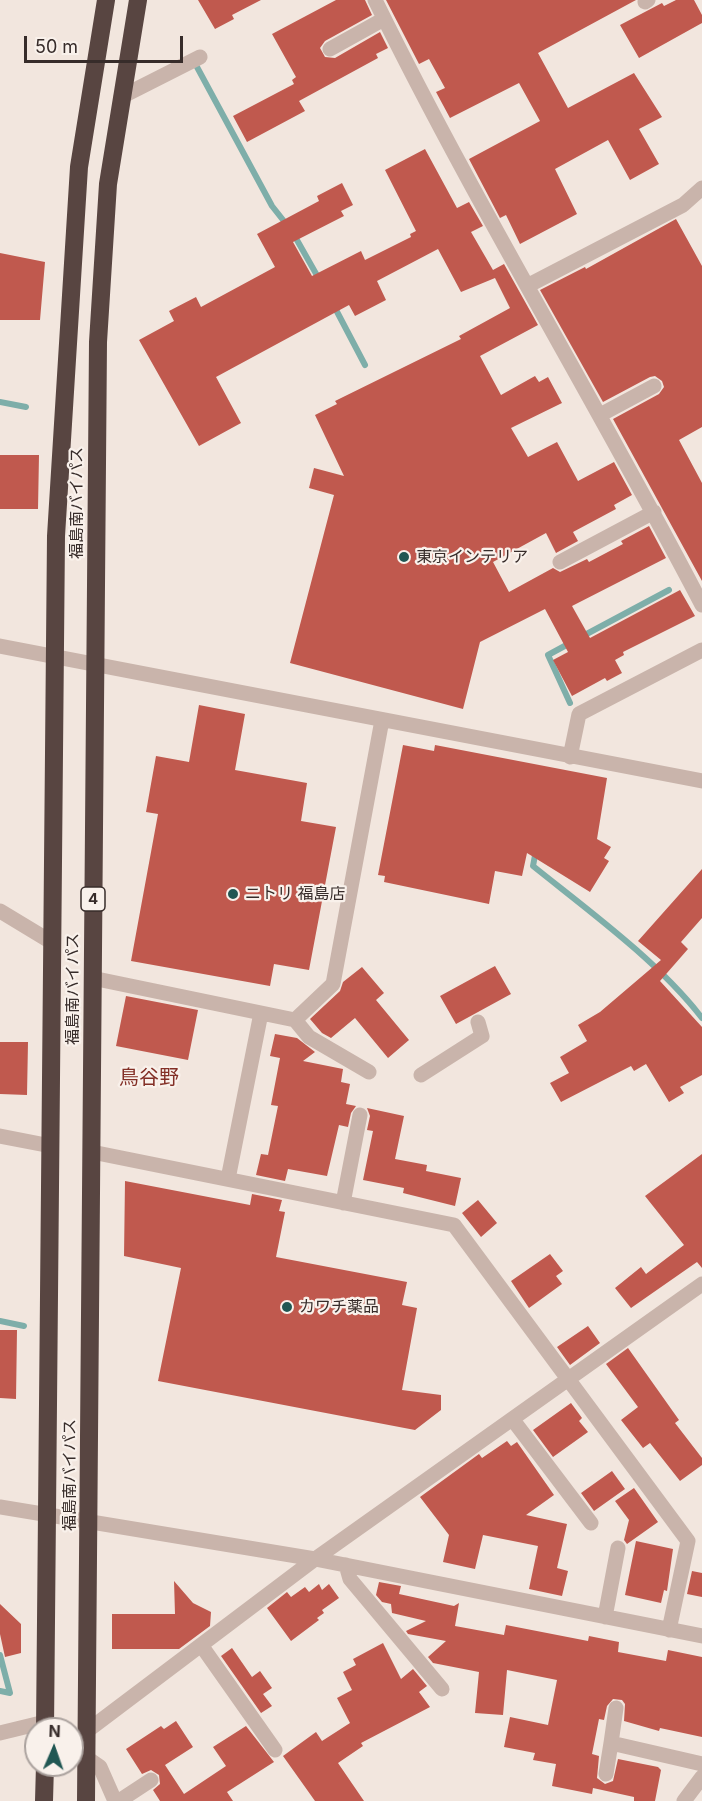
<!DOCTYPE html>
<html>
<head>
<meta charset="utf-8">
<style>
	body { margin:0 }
	#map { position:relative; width:702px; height:1801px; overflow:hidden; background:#f2e6de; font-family:Inter,sans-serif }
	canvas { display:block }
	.north { position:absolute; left:24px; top:1717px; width:60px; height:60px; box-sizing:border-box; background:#f9f1eb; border:2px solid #aba29e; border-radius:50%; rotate:2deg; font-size:16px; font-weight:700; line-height:24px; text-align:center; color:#372c2a }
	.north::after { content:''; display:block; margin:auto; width:21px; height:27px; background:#215753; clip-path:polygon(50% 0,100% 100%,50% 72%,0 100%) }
	.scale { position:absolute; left:24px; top:36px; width:159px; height:27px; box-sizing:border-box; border:3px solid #372c2a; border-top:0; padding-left:8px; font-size:18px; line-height:21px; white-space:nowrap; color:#372c2a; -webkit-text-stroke:4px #f9f1eb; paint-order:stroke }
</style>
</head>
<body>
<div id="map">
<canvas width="702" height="1801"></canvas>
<div class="north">N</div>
<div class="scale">50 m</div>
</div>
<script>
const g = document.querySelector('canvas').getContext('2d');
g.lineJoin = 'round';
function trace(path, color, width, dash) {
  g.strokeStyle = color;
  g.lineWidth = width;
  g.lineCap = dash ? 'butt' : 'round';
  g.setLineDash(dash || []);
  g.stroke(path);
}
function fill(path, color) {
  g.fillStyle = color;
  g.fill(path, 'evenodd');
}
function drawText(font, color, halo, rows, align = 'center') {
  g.font = font + ' Inter,"Noto Sans JP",sans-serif';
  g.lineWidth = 4.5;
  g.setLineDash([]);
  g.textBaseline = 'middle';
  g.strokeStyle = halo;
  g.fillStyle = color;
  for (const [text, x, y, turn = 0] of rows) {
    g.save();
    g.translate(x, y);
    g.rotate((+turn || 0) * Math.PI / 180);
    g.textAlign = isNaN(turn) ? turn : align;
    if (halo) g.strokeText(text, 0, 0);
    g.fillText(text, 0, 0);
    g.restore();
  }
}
trace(new Path2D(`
	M197 67 272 206 287 225
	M293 233 319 279
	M334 306 365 365
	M0 402 26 407
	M581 637 669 590
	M570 703 548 655 572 642
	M536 850 533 866C589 911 658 961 702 1018
	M0 1321 24 1326
	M0 1655 10 1693 0 1691`), '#7eaea9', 6);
fill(new Path2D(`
	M198 0H261L232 15 234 19 215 29Z
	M336 0H365L372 15 325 41 320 48 325 57 335 58 380 32 388 48 376 54 378 58 299 101 305 111 247 142 233 116 294 84 292 80 296 77 272 34Z
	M386 0H636L538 53 568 108 634 73 662 117 639 129 659 164 630 180 608 140 555 169 577 214 520 244 506 215 500 218 469 159 540 121 519 83 450 118 436 92 445 88 429 59 419 64Z
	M676 0H694L702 15V23L639 58 620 25 662 3 664 6Z
	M425 149 457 208 469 202 483 226 471 232 493 270 504 264 538 325 480 356 501 395 535 376 539 382 548 377 562 403 511 428 528 457 557 442 578 481 614 462 632 495 614 505 616 509 573 532 578 541 556 553 546 533 493 562 509 592 553 568 560 572 587 559 589 562 623 544 621 541 649 526 666 558 572 606 590 638 680 590 695 616 623 652 624 655 615 660 622 673 607 681 605 678 572 696 553 660 568 652 545 609 480 642 463 709 290 663 334 495 309 488 314 468 344 476 315 415 337 404 335 401 461 339 459 336 510 308 495 278 461 292 438 249 377 281 386 300 355 316 349 305 216 377 241 423 199 446 139 340 174 321 169 311 196 297 201 307 275 267 257 234 319 201 317 196 342 183 353 205 341 211 344 216 293 242 312 276 361 251 365 260 411 237 410 234 416 231 385 170Z
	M676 219 702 266V427L679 440 702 483V581L613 419 659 394 664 387 662 381 655 376 650 377 603 402 540 290 585 267 586 269Z
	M0 253 45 262 40 320H0Z
	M0 455H39L38 509H0Z
	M199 705 245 714 235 770 307 783 301 821 336 827 309 970 274 964 270 986 131 961 158 814 146 812 156 756 189 762Z
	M403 745 434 751 435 745 607 778 597 839 611 847 604 858 609 861 590 892 527 853 522 876 495 871 489 904 384 882 385 876 378 875Z
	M702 869V918L681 942 688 949 660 981 702 1027V1075L680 1087 684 1093 669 1102 646 1064 634 1071 631 1066 561 1102 550 1083 569 1073 560 1057 587 1041 578 1025 600 1012 661 960 638 941Z
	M495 966 511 994 456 1024 440 996Z
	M362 967 384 993 376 1000 409 1040 388 1058 355 1018 331 1038 322 1033 310 1019 340 991 343 982Z
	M126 996 198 1010 188 1060 116 1046Z
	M275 1034 297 1038 315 1052 303 1061 343 1069 341 1082 350 1084 346 1104 356 1106 351 1113 348 1127 339 1125 327 1176 288 1169 285 1181 256 1175 261 1154 268 1155 278 1106 271 1105 280 1058 270 1056Z
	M0 1042H28L27 1095 0 1094Z
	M367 1108 404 1116 395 1159 427 1165 426 1171 461 1178 455 1206 403 1193 404 1188 363 1180 373 1131 367 1130 370 1116Z
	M702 1154V1268L697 1262 631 1308 615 1288 641 1267 646 1274 684 1245 645 1196Z
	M125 1181 250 1205 252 1194 282 1200 279 1211 285 1212 276 1257 407 1282 402 1305 417 1308 402 1390 441 1395V1410L415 1430 158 1381 181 1268 124 1256Z
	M478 1200 497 1223 481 1237 462 1213Z
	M550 1254 563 1271 556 1276 562 1284 529 1308 511 1281Z
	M588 1326 600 1343 570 1365 557 1347Z
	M0 1330H17L16 1399 0 1398Z
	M628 1348 679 1420 675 1423 702 1458V1465L680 1481 650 1443 643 1448 621 1420 638 1407 606 1364Z
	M571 1403 582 1418 579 1421 588 1432 553 1457 533 1430Z
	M507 1441 511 1446 517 1442 554 1495 526 1515 567 1524 557 1568 568 1571 562 1596 529 1589 538 1546 483 1535 475 1569 443 1562 449 1535 420 1497 479 1454 482 1458Z
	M612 1471 625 1489 594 1511 581 1493Z
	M634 1488 658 1522 627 1544 624 1540 629 1520 615 1501Z
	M636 1541 673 1549 667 1591 664 1590 661 1603 625 1595Z
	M692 1571 702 1573V1597L687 1594Z
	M174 1581 193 1603 211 1612 210 1626 179 1649H112V1614H175Z
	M379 1582 401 1586 399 1594 454 1606 459 1603 455 1626 504 1635 506 1625 588 1641 589 1636 619 1642 618 1652 666 1661 668 1650 702 1657V1737L660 1728 659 1731 624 1721 625 1704 622 1700 613 1699 607 1706 604 1720 599 1719 592 1754 599 1756 597 1778 605 1784 613 1781 618 1759 658 1767 661 1770 655 1801H634V1797L593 1788 592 1794 552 1786 556 1764 533 1760 535 1753 504 1747 510 1717 548 1725 557 1680 507 1670 503 1715 475 1713 479 1672 433 1663 428 1657 446 1641 408 1634 406 1631 426 1621 392 1613 391 1604 382 1602 376 1595Z
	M319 1584 322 1590 329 1584 339 1598 322 1610 324 1613 317 1618 319 1620 291 1641 267 1608 287 1592 291 1597 305 1587 309 1592Z
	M0 1604 21 1624V1653L5 1657 0 1634Z
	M383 1643 401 1679 413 1669 427 1686 419 1692 430 1707 361 1743 363 1746 338 1763 364 1801H315L283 1756 316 1732 322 1741 350 1723 337 1698 352 1690 343 1672 356 1665 353 1659Z
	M232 1648 252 1677 260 1671 272 1688 263 1694 272 1706 261 1713 221 1656Z
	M176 1721 193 1747 165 1765 184 1794 226 1766 213 1747 246 1726 274 1762 227 1792 233 1801H160L153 1790 160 1784 159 1775 151 1770 142 1774 126 1749 161 1726 164 1729Z`), '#c0594e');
trace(new Path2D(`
	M375 0C476 206 596 401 702 605
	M645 2 648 0
	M330 49 384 19
	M121 97 200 57
	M529 285 683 205 702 188
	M600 415 654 386
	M560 562 654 512
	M0 646 702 781
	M570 757 579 714 702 650
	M0 911 53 943
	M92 978 295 1020 333 984 382 720
	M295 1020 309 1037 369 1072
	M421 1075 482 1036 478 1022
	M0 1136 51 1146
	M92 1152 454 1225 688 1541 669 1630
	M228 1179 261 1013
	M343 1203 360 1115
	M513 1420 591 1523
	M0 1507 315 1559 702 1636
	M346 1565 350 1579 442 1689
	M605 1617 618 1548
	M201 1645 275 1750
	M616 1708 611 1743 702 1764
	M87 1731 315 1559 702 1284
	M0 1733 45 1722
	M87 1758 100 1767 115 1801
	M606 1774 611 1743
	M119 1801 151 1780
	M684 1801 702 1777`), '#c9b4ab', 15);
trace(new Path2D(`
	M45 1729 56 536 79 167 106 0
	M44 1801 45 1765
	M86 1801 98 342 108 184 138 0`), '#584541', 18);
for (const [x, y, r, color] of [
	[404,557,6,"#215753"],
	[233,894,6,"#215753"],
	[287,1307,6,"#215753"]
]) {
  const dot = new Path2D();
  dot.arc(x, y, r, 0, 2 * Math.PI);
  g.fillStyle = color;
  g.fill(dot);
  trace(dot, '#f9f1eb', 2);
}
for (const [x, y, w] of [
	[93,899,24]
]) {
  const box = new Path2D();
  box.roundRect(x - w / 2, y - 12, w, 24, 4.5);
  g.fillStyle = '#f9f1eb';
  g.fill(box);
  trace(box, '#372c2a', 1.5);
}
drawText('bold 15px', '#372c2a', null, [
	["4",93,899]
]);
drawText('16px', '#372c2a', '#f9f1eb', [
	["福島南バイパス",77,503,-90],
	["福島南バイパス",73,989,-90],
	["福島南バイパス",70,1475,-90]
]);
drawText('16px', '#372c2a', '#f9f1eb', [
	["東京インテリア",416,557],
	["ニトリ 福島店",245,894],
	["カワチ薬品",299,1307]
], 'left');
drawText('20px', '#832f26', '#f9f1eb', [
	["鳥谷野",149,1078]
]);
</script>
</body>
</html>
